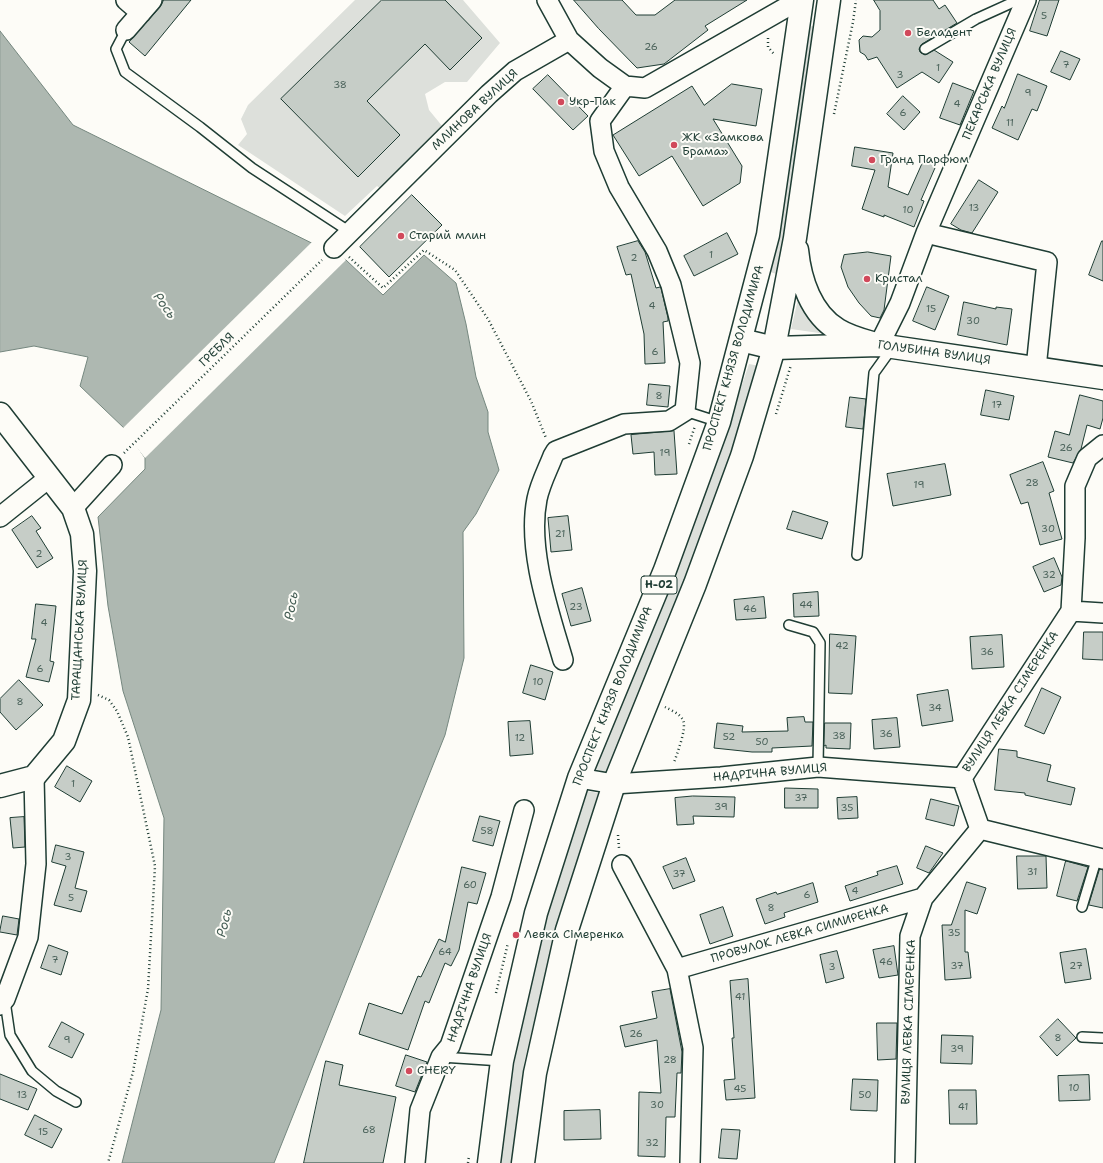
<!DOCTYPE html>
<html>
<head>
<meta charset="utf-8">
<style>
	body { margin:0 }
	canvas { display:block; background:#fdfcf7 }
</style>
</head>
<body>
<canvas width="1103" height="1163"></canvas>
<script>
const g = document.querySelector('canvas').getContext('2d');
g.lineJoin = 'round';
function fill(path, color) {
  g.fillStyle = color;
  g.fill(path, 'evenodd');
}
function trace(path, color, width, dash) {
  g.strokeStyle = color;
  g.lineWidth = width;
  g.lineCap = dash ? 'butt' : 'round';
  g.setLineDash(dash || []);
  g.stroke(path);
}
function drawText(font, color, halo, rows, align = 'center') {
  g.font = font + ' "Shantell Sans",sans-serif';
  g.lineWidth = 4;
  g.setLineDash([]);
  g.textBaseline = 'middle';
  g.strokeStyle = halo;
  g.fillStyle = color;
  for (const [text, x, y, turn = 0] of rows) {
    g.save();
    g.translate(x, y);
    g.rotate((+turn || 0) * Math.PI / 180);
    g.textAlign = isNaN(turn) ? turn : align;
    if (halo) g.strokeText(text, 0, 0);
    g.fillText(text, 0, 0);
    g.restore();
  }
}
fill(new Path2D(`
	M355 0H463L500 43 467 82H445L425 94 429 110 443 127 382 190 377 186 345 216 238 145 247 134 241 119 248 105Z
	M816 25 780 275 770 272 779 233 809 27Z
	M799 295 833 335 791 329Z
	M749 364 760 366 735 444 689 572 606 772 594 769 724 438Z
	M587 791 598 793 559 918 524 1063 511 1163H501L514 1060 548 914Z`), '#dde0db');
const water = new Path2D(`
	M0 31 73 125 346 260 383 295 424 255 456 283 466 324 476 377 488 412V432L499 470 476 514 463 532 464 658 445 735 274 1163H122L161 1010 164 818 123 691 108 606 98 517 145 469V458L125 429 80 386 88 357 34 346 0 352Z`);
fill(water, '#aeb8b1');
trace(water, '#75877f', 1);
fill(new Path2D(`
	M314 240 341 255 346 260 145 458 122 429Z`), '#fdfcf7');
const building = new Path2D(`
	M164 0H191L145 56 129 42 160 7Z
	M382 0H445L482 38 450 70 425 44 367 101 400 135 358 177 281 99Z
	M574 0H622L636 15H655L675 0H747L705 26 708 30 664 64 637 68 599 29Z
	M874 0H933L939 9 945 5 957 23 922 44 919 49 920 52 925 55 934 50 953 62 939 83 922 72 897 88 877 57 868 60 865 55 860 52 859 40 863 36 872 37 880 30V11Z
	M1040 0H1059L1047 36 1030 31Z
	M1061 51 1080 59 1070 80 1051 72Z
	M1018 74 1047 86 1037 111 1032 109 1018 140 992 128 1002 106 1004 108Z
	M548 75 588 116 573 130 533 89Z
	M953 83 974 91 960 125 940 118Z
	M732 84 762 89 756 126 713 119 742 166 740 183 703 206 672 156 639 176 613 135 692 86 704 105Z
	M903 96 920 112 904 130 887 114Z
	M855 147 893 153 888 187 908 195 924 159 938 161 921 200 924 201 914 227 884 215V217L862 209 875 170 852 166Z
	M979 180 998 192 972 233 961 230 951 224Z
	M412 195 442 225 389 277 360 247Z
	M727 233 738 254 694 276 684 256Z
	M638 241 645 252 656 288 660 287 661 288 668 318V321L663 322 665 363 645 364 644 334 631 274 626 275 617 247Z
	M1102 241H1103V281L1089 275Z
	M868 252 891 256 884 310 880 318 871 316 859 303 848 287 841 267 844 255Z
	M927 287 949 296 935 330 913 321Z
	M964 302 996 309V307L1012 309 1007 345 958 335Z
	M649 384 670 386 668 407 647 405Z
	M986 390 1014 396 1009 420 981 415Z
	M1080 395 1103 401V418L1100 429 1087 425 1081 449 1073 463 1048 457 1055 431 1069 435Z
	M850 397 866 399 863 429 846 427Z
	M674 431 677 474 655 475 654 452 633 454 631 435Z
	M1043 462 1054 491 1049 493 1062 539 1040 545 1028 502 1021 504 1010 475Z
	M945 464 951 495 893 506 887 474Z
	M793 511 828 522 822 539 787 529Z
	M32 516 41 528 36 531 53 558 37 568 12 530Z
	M568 516 572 550 551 552 548 518Z
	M1054 558 1062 577 1061 585 1044 592 1033 567Z
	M582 588 591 621 571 626 562 594Z
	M818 592 819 616 794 617 793 594Z
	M764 597 766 618 736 620 734 600Z
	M36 604 56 606 50 661 54 662 49 682 26 677 36 639H32Z
	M1084 632H1103V660L1083 659Z
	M830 634 856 636 852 694 829 693Z
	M1002 635 1004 667 972 669 970 637Z
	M531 665 553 672 545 700 523 693Z
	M19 680 43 705 16 730 0 712V699Z
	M1042 688 1061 697 1044 734 1025 726Z
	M948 690 953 721 922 726 917 695Z
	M804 717 805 722H813L812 746 772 748V752H752L714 748 717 723 743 726 742 732 788 731 787 718Z
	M897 718 900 747 874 749 872 720Z
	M530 721 533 754 510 756 508 722Z
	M825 723H851L850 749 826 748V745L824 746Z
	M999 749 1017 751V757L1051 765 1047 781 1075 788 1071 805 1025 795V793L995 790Z
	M67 766 92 781 80 802 55 787Z
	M785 788 818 789V808H785Z
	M693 796 735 797 734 817 693 816 694 824 677 825 675 798Z
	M857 797 858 818 838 819 837 798Z
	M931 799 959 806 954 826 926 819Z
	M480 816 500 821 493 846 473 841Z
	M24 817 25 847 13 848 10 818Z
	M56 845 84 852 75 888 87 891 81 912 54 905 66 866 52 862Z
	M926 846 943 853 929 873 917 868Z
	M1017 856H1046L1047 888 1018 889Z
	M686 858 695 881 673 889 663 867Z
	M1066 861 1088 867 1077 901 1057 896Z
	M897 866 903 884 850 901 845 886 878 875 877 872Z
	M462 867 486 873 477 904 468 902 459 950 451 966 445 963 429 1003 425 1001 408 1050 359 1034 369 1003 402 1014 418 976 421 977 439 939 445 942Z
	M1100 869 1103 870V908L1089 905Z
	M967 882 986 888 977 914 965 910V952H968L971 978 945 980 942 925H951Z
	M813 883 818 902 784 913 785 917 765 924 756 899 776 892 777 894Z
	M723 907 733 936 710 944 700 915Z
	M3 916 19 919 17 935 0 932Z
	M49 945 68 952 61 975 41 968Z
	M894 946 898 975 879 978 873 950Z
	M1086 949 1091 979 1065 983 1060 953Z
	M837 951 844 978 826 983 820 955Z
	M748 979 755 1098 726 1100 724 1080 735 1079 732 1038H734L730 981Z
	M670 989 682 1052 681 1073H677L675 1117H666L665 1157 638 1156 639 1092 661 1093 657 1040 625 1047 620 1026 657 1018 652 992Z
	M1058 1019 1076 1038 1057 1056 1040 1037Z
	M62 1022 84 1034 72 1058 49 1047Z
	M877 1023H897L896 1059 878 1060Z
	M942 1035 973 1036 972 1064 941 1063Z
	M406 1055 427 1062 415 1092 396 1086Z
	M326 1061 343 1065 339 1085 396 1097 383 1163H304Z
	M0 1074 37 1089 28 1110 0 1099Z
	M1089 1075 1090 1100 1059 1101 1058 1076Z
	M853 1079 878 1080 877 1111 851 1110Z
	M949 1090H976L977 1124H950Z
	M600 1110 601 1139 564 1140V1111Z
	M35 1115 62 1129 52 1148 25 1135Z
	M722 1129 740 1130 737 1159 719 1158Z`);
fill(building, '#c6cdc7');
trace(building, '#1f3d34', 1);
const service = new Path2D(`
	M126 30 116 49 125 72 200 127 252 168 350 232
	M925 49 976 19 1018 0
	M685 411 719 422
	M857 555 874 373 892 348
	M789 625 813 632 820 643 818 767
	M1082 907 1097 857
	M5 1001 10 1035 32 1071 56 1091 76 1102
	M1082 1037 1103 1038
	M441 1057 502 1061`);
const minor = new Path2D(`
	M126 0 141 13
	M547 0 569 40 600 68 625 86 645 88 799 0
	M126 30 152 0
	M926 233 1047 262 1036 368
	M334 248 489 94 515 71 569 40
	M879 345 900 303 926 233 1026 0
	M73 508 112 465
	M0 517 50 477
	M1071 611 1103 613
	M563 660C549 612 527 549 537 499 540 484 548 469 553 456L556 451 624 424 669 421 685 411 690 363 671 285 657 251 619 187 604 151 600 121 625 86
	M579 778 614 784 721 777 818 767 962 778
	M980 829 1103 859
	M622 865 677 969 693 1048 690 1163
	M677 969 923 898
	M0 1005 5 999 28 937 36 864 34 777
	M415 1163 420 1110 441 1057 450 1046 501 897 524 810
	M905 1163 910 936 923 898 980 829 962 778 1071 611 1075 538V486L1087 458 1103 445`);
const tertiary = new Path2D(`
	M741 340 774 348 879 345 1103 378
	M0 414 73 508 82 534 85 571 79 700 64 741 34 777 0 786`);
const primary = new Path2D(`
	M797 250C800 280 811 314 838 330 851 338 866 341 879 345
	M489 1163 502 1061 536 913 579 778 665 570 719 422 768 235 802 0
	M523 1163 535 1073 567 930 614 784 695 584 742 456 774 348 795 238 829 0`);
trace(service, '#1f3d34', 12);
trace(minor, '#1f3d34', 22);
trace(tertiary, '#1f3d34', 25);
trace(primary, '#1f3d34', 25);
trace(new Path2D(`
	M768 38V47L774 54
	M834 114 853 22 856 0
	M349 257 383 288 424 250 455 270 488 319 531 401 546 438
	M776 414 791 365
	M689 444 695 426
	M124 453 322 260
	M98 695 109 700 117 711 128 737 155 866 148 989 133 1072 108 1163
	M665 707C671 710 680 714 683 720 687 729 677 753 674 763
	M618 835 619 848
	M496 993 508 943
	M468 1163 469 1156`), '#1f3d34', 2.5, [1, 3]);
trace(service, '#fdfcf7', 9);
trace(minor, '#fdfcf7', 19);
trace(tertiary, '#fdfcf7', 22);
trace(primary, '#fdfcf7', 22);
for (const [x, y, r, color] of [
	[908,33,4,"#d1495b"],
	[561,102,4,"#d1495b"],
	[674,145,4,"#d1495b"],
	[872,160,4,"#d1495b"],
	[401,236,4,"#d1495b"],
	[867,279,4,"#d1495b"],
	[516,935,4,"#d1495b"],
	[409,1071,4,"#d1495b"]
]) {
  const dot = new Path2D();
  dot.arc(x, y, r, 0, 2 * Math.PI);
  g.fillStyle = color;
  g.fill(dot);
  trace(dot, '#fdfcf7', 1.5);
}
drawText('10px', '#496159', null, [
	["5",1044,16],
	["26",651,47],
	["7",1066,65],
	["1",938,68],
	["3",900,75],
	["38",340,85],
	["9",1028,93],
	["4",957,104],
	["6",903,113],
	["11",1010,123],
	["13",974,208],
	["10",908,210],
	["1",711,255],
	["2",634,258],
	["4",652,306],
	["15",931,309],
	["30",973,321],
	["6",655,352],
	["8",659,396],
	["17",997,405],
	["26",1066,448],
	["19",665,453],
	["28",1032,483],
	["19",919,485],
	["30",1048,529],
	["21",560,534],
	["2",39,554],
	["32",1049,575],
	["44",806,605],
	["23",576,607],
	["46",750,609],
	["4",44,623],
	["42",842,646],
	["36",987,652],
	["6",40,669],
	["10",538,682],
	["8",20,702],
	["34",935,708],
	["36",886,734],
	["38",839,736],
	["52",729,737],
	["12",520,738],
	["50",762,742],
	["1",73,784],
	["37",801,798],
	["39",721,807],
	["35",847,808],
	["58",487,831],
	["3",68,857],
	["31",1032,872],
	["37",679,874],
	["60",470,885],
	["4",855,891],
	["6",807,895],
	["5",71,898],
	["8",771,908],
	["35",954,933],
	["64",445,952],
	["7",55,960],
	["46",886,962],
	["37",957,966],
	["27",1076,966],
	["3",832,967],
	["41",740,997],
	["26",636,1034],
	["8",1058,1038],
	["9",67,1040],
	["39",957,1049],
	["28",670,1060],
	["10",1074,1088],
	["45",740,1089],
	["13",22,1095],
	["50",865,1095],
	["30",657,1105],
	["41",963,1107],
	["68",369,1130],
	["15",43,1132],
	["32",652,1143]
]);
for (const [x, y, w] of [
	[659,585,36]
]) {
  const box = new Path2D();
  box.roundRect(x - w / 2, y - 9, w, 18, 3);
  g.fillStyle = '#fdfcf7';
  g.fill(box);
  trace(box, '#1f3d34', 1);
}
drawText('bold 11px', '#1f3d34', null, [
	["Н-02",659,585]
]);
drawText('12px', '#1f3d34', '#fdfcf7', [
	["Беладент",916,33],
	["Укр-Пак",569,102],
	["ЖК «Замкова",682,138],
	["Брама»",682,152],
	["Гранд Парфюм",880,160],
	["Старий млин",409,236],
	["Кристал",875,279],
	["Левка Сімеренка",524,935],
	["CHERY",417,1071]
], 'left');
drawText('12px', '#1f3d34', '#fdfcf7', [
	["ПЕКАРСЬКА ВУЛИЦЯ",990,84,-67],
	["МЛИНОВА ВУЛИЦЯ",475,110,-43],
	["ГРЕБЛЯ",217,350,-44],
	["ГОЛУБИНА ВУЛИЦЯ",934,353,8],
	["ПРОСПЕКТ КНЯЗЯ ВОЛОДИМИРА",734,358,-74],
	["ТАРАЩАНСЬКА ВУЛИЦЯ",80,630,-87],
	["ПРОСПЕКТ КНЯЗЯ ВОЛОДИМИРА",613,696,-68],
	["ВУЛИЦЯ ЛЕВКА СІМЕРЕНКА",1011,702,-57],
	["НАДРІЧНА ВУЛИЦЯ",770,773,-5],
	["ПРОВУЛОК ЛЕВКА СИМИРЕНКА",800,934,-16],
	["НАДРІЧНА ВУЛИЦЯ",470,988,-71],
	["ВУЛИЦЯ ЛЕВКА СІМЕРЕНКА",909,1022,-88]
]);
drawText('italic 13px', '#435c53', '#fdfcf7', [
	["Рось",164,306,54],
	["Рось",292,606,-80],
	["Рось",225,923,-76]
]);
</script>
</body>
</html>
